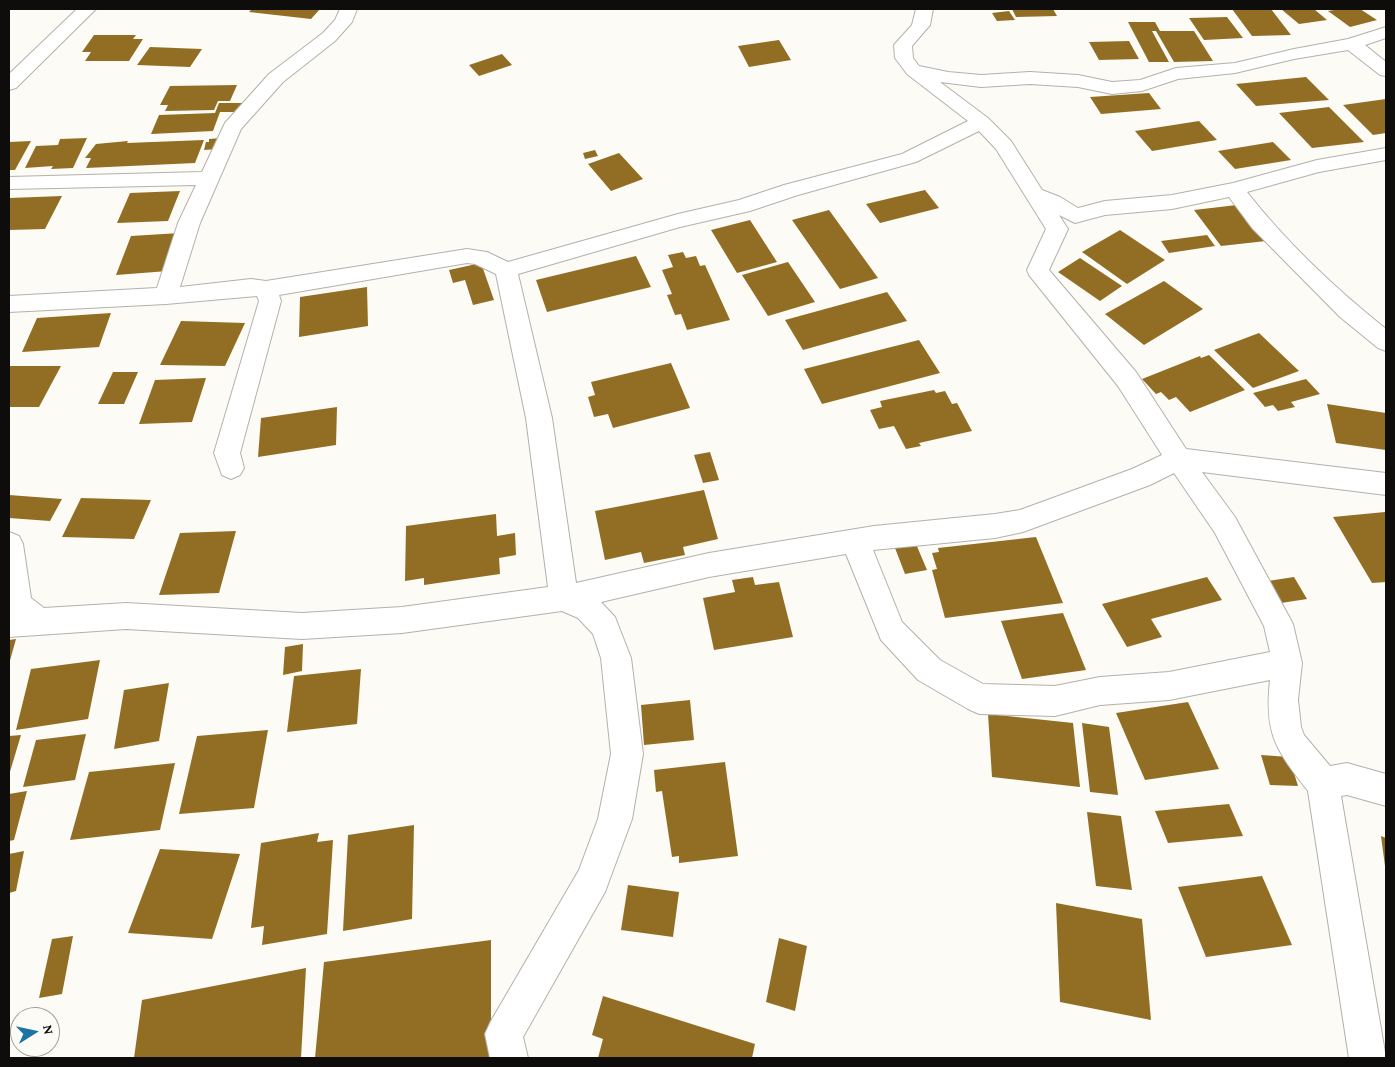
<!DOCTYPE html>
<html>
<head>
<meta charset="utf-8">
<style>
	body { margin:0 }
	#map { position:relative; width:1395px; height:1067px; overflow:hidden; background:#fdfbf6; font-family:"Crimson Pro",serif }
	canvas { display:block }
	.frame { position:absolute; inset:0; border:10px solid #0e0d0c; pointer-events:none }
	.north { position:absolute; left:10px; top:1007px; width:50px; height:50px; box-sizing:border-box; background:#fdfbf6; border:1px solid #9d9c98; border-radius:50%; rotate:80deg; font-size:14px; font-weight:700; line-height:20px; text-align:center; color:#0e0d0c }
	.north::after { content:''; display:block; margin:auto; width:18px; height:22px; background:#1a75a4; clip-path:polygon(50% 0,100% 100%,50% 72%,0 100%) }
</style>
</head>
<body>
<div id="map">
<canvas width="1395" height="1067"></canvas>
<div class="frame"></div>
<div class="north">N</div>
</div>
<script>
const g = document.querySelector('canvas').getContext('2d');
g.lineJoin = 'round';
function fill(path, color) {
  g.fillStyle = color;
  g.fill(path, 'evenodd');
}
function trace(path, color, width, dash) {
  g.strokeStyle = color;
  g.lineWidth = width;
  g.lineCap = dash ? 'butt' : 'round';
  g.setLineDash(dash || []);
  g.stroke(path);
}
fill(new Path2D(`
	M252 9H320L311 19 249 12Z
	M1012 9H1053L1057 16 1016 17Z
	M1232 9H1271L1291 35 1252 36Z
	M1281 9H1314L1327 20 1299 24Z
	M1340 9H1360L1377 20 1350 27 1328 11Z
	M1009 11 1015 20 997 21 992 13Z
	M1227 17 1243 38 1204 40 1189 18Z
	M1128 22H1155L1160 31H1152L1169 62H1149Z
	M1156 31H1194L1213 61 1174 62Z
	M94 35H136L133 39H143L129 61H85L91 52H82Z
	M779 40 791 60 749 67 738 46Z
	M1129 41 1139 59 1099 60 1089 42Z
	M150 47 202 49 190 67 137 65Z
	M502 54 512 65 479 76 469 65Z
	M1306 77 1329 100 1256 106 1236 84Z
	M237 85 230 101H218L214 110 165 111 168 105H160L170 86Z
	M1149 93 1161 109 1101 114 1090 97Z
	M1386 99V133L1373 135 1343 105Z
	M219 103H243L239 112H220L213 131 151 134 159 115 215 113Z
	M1329 107 1364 142 1312 148 1279 113Z
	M1199 121 1217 140 1152 151 1135 131Z
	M87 138 73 168 51 169 53 166 25 168 36 146 58 145 60 139Z
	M221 138 219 149 204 150 206 142H209V139Z
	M204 140 195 163 86 168 91 158H85L96 144 128 141 127 143Z
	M31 141 15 170H9V142Z
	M1273 142 1291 160 1235 169 1218 151Z
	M595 150 598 156 585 159 583 153Z
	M619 153 643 179 611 191 588 164Z
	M925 190 939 208 880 223 866 204Z
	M180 191 168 221 117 223 130 193Z
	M62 196 45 229 9 230V198Z
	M1237 205 1266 241 1221 246 1194 210Z
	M829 210 878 278 840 289 792 220Z
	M750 220 777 262 737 273 711 230Z
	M1120 230 1165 260 1127 284 1082 252Z
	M180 233 168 271 116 275 131 236Z
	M1207 235 1215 246 1169 253 1161 241Z
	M683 252 686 258 696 256 700 266 705 265 730 320 687 330 681 314 675 315 667 295 672 294 662 270 673 267 668 255Z
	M636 256 651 287 547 312 536 280Z
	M1080 258 1122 286 1100 301 1058 272Z
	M788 262 815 302 768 316 742 275Z
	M481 263 494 300 473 305 465 280 453 283 449 270Z
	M1164 281 1203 309 1144 345 1105 314Z
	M367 287 368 326 299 337 300 297Z
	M887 292 907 321 803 350 785 320Z
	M111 313 99 347 22 352 37 318Z
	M181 321 245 323 225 366 160 365Z
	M1259 333 1299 371 1253 388 1214 350Z
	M919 340 940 373 822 404 804 369Z
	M1209 355 1245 390 1190 412 1176 397 1169 400 1161 392 1156 394 1142 379 1200 356 1201 358Z
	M671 363 690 408 613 428 608 414 594 417 588 397 595 395 591 382Z
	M9 366H61L39 407H9Z
	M113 372H138L124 404H98Z
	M206 378 192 422 139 424 155 380Z
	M1306 379 1320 394 1291 402 1295 407 1278 411 1273 405 1265 407 1253 393Z
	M934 390 936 393 945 391 952 404 957 403 972 431 919 443 921 446 906 449 894 426 879 429 870 410 882 407 880 401Z
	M1327 404 1386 413V450L1336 443Z
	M337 407 336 445 258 457 261 418Z
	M710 452 719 480 703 483 694 455Z
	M704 490 718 539 683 547 685 555 644 563 641 552 605 560 595 511Z
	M9 495 62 499 50 521 9 518Z
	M81 498 151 500 134 539 62 537Z
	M1385 512 1386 582 1372 583 1333 517Z
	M496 514 497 536 515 533 516 555 499 558 500 574 424 585V578L405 581 406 526Z
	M236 531 219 593 159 595 180 533Z
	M1036 537 1063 603 945 618 932 570 937 569 932 553 939 552 938 548Z
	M916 544 927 570 905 574 895 548Z
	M753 577 755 585 779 582 793 637 714 650 703 598 735 592 732 580Z
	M1207 577 1222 600 1151 619 1162 637 1127 647 1102 604Z
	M1294 577 1307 599 1281 603 1268 581Z
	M1063 613 1086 670 1022 679 1001 621Z
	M16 639 9 664V640Z
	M303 644 302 671 283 675 285 647Z
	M100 660 88 719 16 730 31 669Z
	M361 669 357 724 287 732 294 676Z
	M169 683 159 741 114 749 124 690Z
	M690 700 694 740 644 745 641 705Z
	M1188 702 1219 769 1145 780 1116 713Z
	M988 714 1073 723 1080 787 992 777Z
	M1082 723 1109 727 1118 795 1090 792Z
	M268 730 254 808 179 814 197 736Z
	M86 734 75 780 23 787 36 740Z
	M21 735 9 775V736Z
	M1261 755 1289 757 1298 786 1270 785Z
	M725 762 738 856 679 863V856L672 857 662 791 656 792 654 770Z
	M175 763 160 830 70 840 89 772Z
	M27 791 14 840 9 841V794Z
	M1229 804 1243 836 1168 843 1155 811Z
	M1087 812 1121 816 1132 890 1096 886Z
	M414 825 412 919 343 931 348 835Z
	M319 833 317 842 333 840 327 934 262 945 264 926 251 928 261 843Z
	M1381 836 1386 838V866H1385Z
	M160 849 240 854 212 939 128 933Z
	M24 851 16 891 9 893V854Z
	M1262 876 1292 945 1206 957 1178 887Z
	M628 885 679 892 673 937 621 930Z
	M1056 903 1142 919 1151 1020 1060 1002Z
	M73 936 62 994 39 998 52 939Z
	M779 938 807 946 795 1011 766 1002Z
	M491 940V1058H315L324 962Z
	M306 968 301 1058H134L142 1000Z
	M603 996 755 1044 752 1058H598L603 1039 592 1035Z`), '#916e24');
const minor = new Path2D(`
	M77 9H96L16 88 9 90V74Z
	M340 9H357L352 22 335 41 283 82 241 129 200 223 180 287 251 279 266 281 467 249 487 252 508 262 678 214 739 200 784 185 902 154 968 121 907 74 895 58 894 45 912 25 916 9H933L930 25 912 46 913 58 919 66 948 72 981 75 1030 72 1078 75 1112 82 1140 80 1176 68 1235 63 1294 49 1348 39 1386 27V38L1365 45 1386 62V76L1380 75 1348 50 1294 59 1235 73 1178 79 1142 91 1112 94 1078 87 1030 84 981 87 940 82 988 118 1011 141 1042 190 1060 197 1078 208 1105 201 1172 195 1233 183 1317 160 1386 148V160L1319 172 1247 192C1287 243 1336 289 1386 329V351L1378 348 1340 317 1252 228 1229 197 1172 209 1105 215 1075 223 1059 215 1068 229 1049 270 1136 372 1186 449 1386 473V495L1202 472 1235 517 1293 624 1302 663 1298 700 1301 727 1304 735 1330 766 1347 763 1386 774V806L1347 795 1341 796 1386 1058H1349L1308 791C1276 750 1264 734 1270 680L1169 700 1100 705 1055 716 979 714 968 709 918 680 881 640 846 554 709 577 601 602 615 617 631 658 643 754 632 819 605 892 523 1037 528 1058H490L485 1034 491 1021 579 870 598 819 611 754 601 658 593 634 578 618 562 611 402 633 302 639 126 629 9 637V532L19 536 23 544 31 598 44 608 126 603 302 613 402 607 548 587 526 418 496 274 475 264 467 263 279 295 281 301 240 453 244 468 240 475 231 479 222 475 214 453 259 301 257 296 166 304 9 312V296L157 288 178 223 196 185 9 189V177L202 172 225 123 269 74 323 33 335 20ZM979 131 996 149 1046 229 1027 270 1029 275 1118 386 1162 455 1132 469 1020 510 995 514 874 526 709 553 576 583 552 418 518 274 680 227 750 211 798 195 916 162ZM1174 473 1215 533 1264 626 1270 652 1169 672 1100 677 1055 686 983 684 940 660 902 622 873 550 995 538 1023 532 1150 485Z`);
trace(minor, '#b3b1ac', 2);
fill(minor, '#fff');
</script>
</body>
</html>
